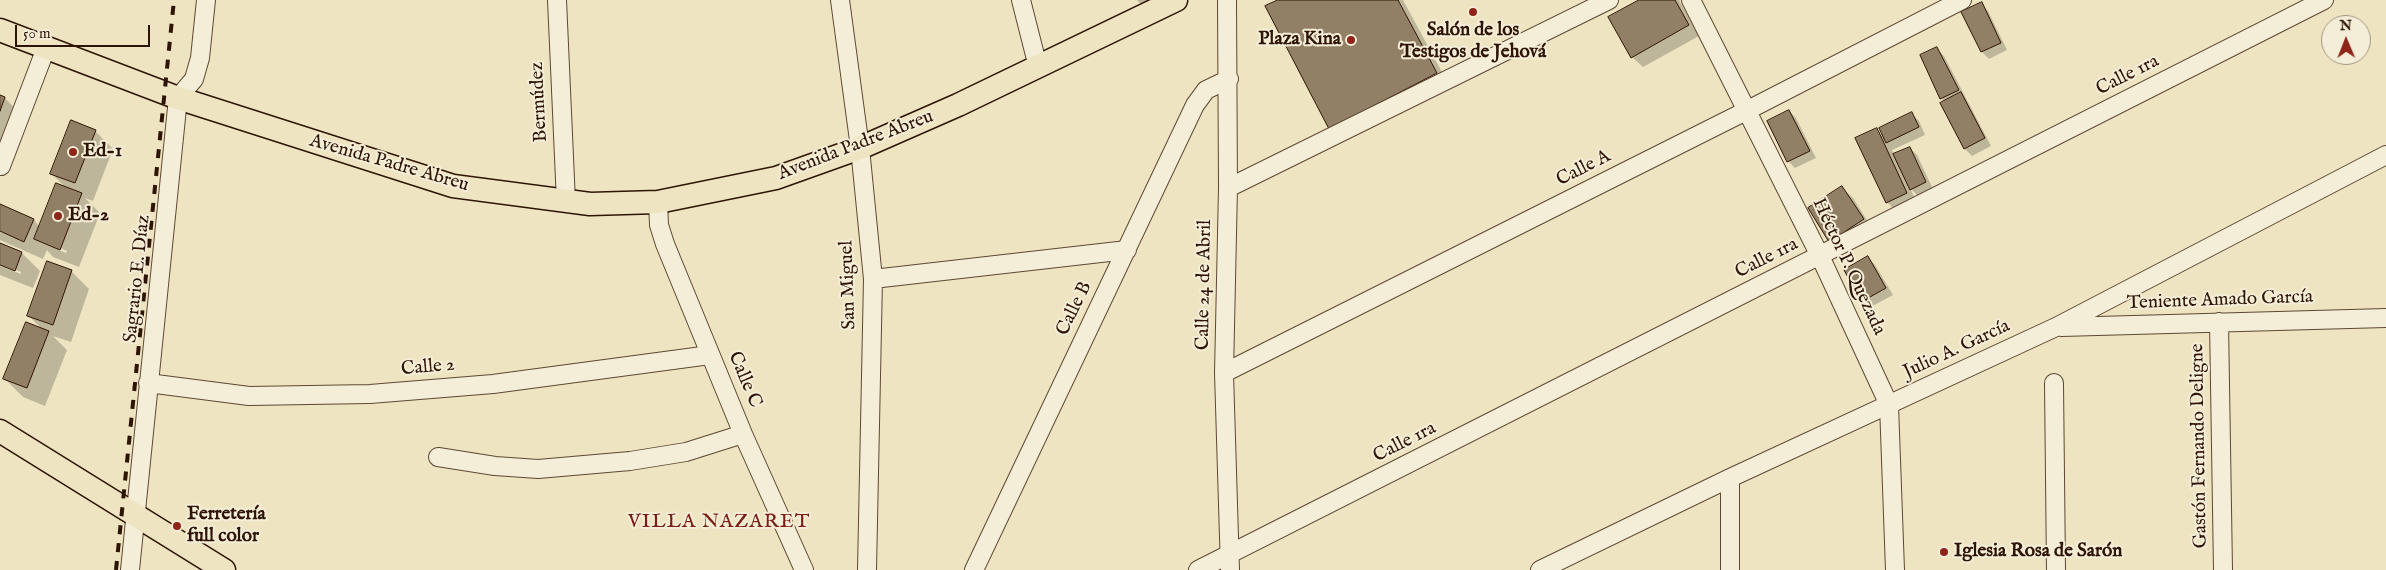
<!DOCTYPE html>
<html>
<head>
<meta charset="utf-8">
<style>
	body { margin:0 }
	#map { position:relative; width:2386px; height:570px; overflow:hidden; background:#eee4c1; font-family:"IM FELL English",serif }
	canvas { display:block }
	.north { position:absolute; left:2321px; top:15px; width:50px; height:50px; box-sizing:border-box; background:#f4edd7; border:1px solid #a59683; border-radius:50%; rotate:359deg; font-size:14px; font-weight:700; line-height:20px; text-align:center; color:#2e1404 }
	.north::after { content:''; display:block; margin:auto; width:18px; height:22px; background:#8f2418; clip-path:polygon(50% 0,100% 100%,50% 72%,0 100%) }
	.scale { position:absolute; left:15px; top:25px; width:135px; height:22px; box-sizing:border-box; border:2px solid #2e1404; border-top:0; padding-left:6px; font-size:15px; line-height:18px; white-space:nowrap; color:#2e1404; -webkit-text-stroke:4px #f4edd7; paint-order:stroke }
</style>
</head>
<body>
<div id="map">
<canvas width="2386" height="570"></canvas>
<div class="north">N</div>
<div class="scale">50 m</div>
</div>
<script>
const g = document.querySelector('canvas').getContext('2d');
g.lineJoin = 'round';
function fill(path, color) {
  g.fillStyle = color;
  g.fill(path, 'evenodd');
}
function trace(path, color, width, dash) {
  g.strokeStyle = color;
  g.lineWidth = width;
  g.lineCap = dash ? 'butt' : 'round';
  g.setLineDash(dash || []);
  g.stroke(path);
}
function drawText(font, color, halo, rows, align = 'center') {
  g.font = font + ' "IM FELL English",serif';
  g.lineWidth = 4;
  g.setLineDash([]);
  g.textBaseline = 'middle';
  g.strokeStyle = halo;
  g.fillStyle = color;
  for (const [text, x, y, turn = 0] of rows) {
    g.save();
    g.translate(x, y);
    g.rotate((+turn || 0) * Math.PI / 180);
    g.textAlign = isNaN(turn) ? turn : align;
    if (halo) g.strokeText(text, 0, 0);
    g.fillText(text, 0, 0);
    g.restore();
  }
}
fill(new Path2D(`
	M1137 0H1172L1147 10Z
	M1281 0H1403L1450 87 1343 142 1330 128Z
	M1641 0H1679L1699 36 1643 67 1632 57Z
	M1981 4 1988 11 2007 50 1989 59 1982 52Z
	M1937 49 1944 56 1991 146 1972 156 1965 149 1941 104 1945 102 1941 98Z
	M0 96 5 98 23 117 0 169Z
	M1789 111 1796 118 1816 158 1795 168 1788 161Z
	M1912 114 1919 121 1925 135 1892 150 1894 155 1910 148 1917 155 1933 189 1918 196 1910 188 1917 203 1897 212 1887 202 1877 130 1884 137Z
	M95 131 113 149 93 201 85 198 100 213 79 267 53 257 47 250 43 259 0 240V206L34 220 40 227 66 188 51 173ZM56 246 67 251 66 253 56 249Z
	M1842 188 1853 198 1873 230 1830 241Z
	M0 244 22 253 40 271 33 288 0 275V266L21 274V272L0 263Z
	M1868 258 1875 265 1893 295 1869 308 1862 301Z
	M71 271 89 289 71 342 53 336 67 350 45 406 23 397 5 379 43 330 29 316Z`), '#0003');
const building = new Path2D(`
	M1278 0H1398L1437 73 1329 129 1265 6Z
	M1639 0H1675L1689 25 1631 58 1608 17Z
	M1982 2 2001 43 1981 52 1961 12Z
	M1937 47 1959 90 1940 99 1920 55Z
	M1961 92 1985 138 1964 149 1940 103Z
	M0 95 5 97 0 111Z
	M1789 110 1810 151 1787 162 1767 121Z
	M1912 112 1919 127 1886 143 1879 128Z
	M71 120 96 130 75 183 50 174Z
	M1877 128 1907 193 1886 203 1855 138Z
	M1910 147 1926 182 1910 190 1893 154Z
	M56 183 82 193 60 250 34 239Z
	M1842 186 1864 219 1829 242 1808 208Z
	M0 204 34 219 24 242 0 231Z
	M0 243 22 252 15 271 0 265Z
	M1868 256 1886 288 1861 302 1844 270Z
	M47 261 72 270 53 325 27 316Z
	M26 322 49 331 27 388 3 379Z`);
fill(building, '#928066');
trace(building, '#2e1404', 1);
const minor = new Path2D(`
	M557 0 566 202
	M840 0 860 148 873 279 867 570
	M1021 0 1038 67
	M1227 0 1228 188 1224 373 1230 570
	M1691 0 1820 256 1889 405 1895 570
	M1 166 46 48
	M1228 188 1609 0
	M658 202 659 225 665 244 743 434 804 570
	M873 279 1127 250
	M2219 322 2223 570
	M2061 327 2386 318
	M1224 373 1748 110 1962 0
	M148 383 249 396 370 394 493 384 710 355
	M2054 383 2056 570
	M438 457 495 466 538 469 630 461 686 452 743 434
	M130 570 178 98 194 79 200 58 206 0
	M974 570 1195 105 1206 90 1229 79
	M1198 570 2324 0
	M1540 570 1730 478 2056 327 2386 155
	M1730 570V478`);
const major = new Path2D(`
	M0 30 178 98 453 186 590 204 658 202 776 178 860 148 958 105 1176 0
	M0 431 224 570`);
trace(minor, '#5e4833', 20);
trace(major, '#2e1404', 25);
trace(minor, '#f4edd7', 18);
trace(major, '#eee4c1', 22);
trace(new Path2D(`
	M116 570 174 0`), '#2e1404', 4, [9, 9]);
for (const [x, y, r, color] of [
	[1473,12,5,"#8f2418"],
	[1351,40,5,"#8f2418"],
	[73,152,5,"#8f2418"],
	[58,216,5,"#8f2418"],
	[177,526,5,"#8f2418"],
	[1944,552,5,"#8f2418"]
]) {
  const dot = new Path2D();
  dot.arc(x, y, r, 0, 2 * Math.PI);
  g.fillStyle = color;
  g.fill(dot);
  trace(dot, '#f4edd7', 2);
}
drawText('bold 19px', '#2e1404', '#f4edd7', [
	["Salón de los",1473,31,"center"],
	["Testigos de Jehová",1473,53,"center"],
	["Plaza Kina",1341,40,"right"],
	["Ed-1",83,152],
	["Ed-2",68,216],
	["Ferretería",187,515],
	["full color",187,537],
	["Iglesia Rosa de Sarón",1954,552]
], 'left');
drawText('19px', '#2e1404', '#f4edd7', [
	["Calle 1ra",2128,76,-27],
	["Bermúdez",540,102,-93],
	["Avenida Padre Abreu",856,146,-21],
	["Avenida Padre Abreu",389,164,16],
	["Calle A",1584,169,-27],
	["Calle 1ra",1767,259,-27],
	["Héctor P. Quezada",1848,267,65],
	["Sagrario E. Díaz",138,279,-84],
	["San Miguel",849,285,-92],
	["Calle 24 de Abril",1205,285,-89],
	["Teniente Amado García",2220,301,-2],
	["Calle B",1075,309,-64],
	["Julio A. García",1957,350,-25],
	["Calle 2",428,368,-5],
	["Calle C",744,380,67],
	["Calle 1ra",1405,443,-27],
	["Gastón Fernando Deligne",2200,446,-91]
]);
g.letterSpacing = '1px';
drawText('20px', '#7a1f14', '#f4edd7', [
	["VILLA NAZARET",719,523]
]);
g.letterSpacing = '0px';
</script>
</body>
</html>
